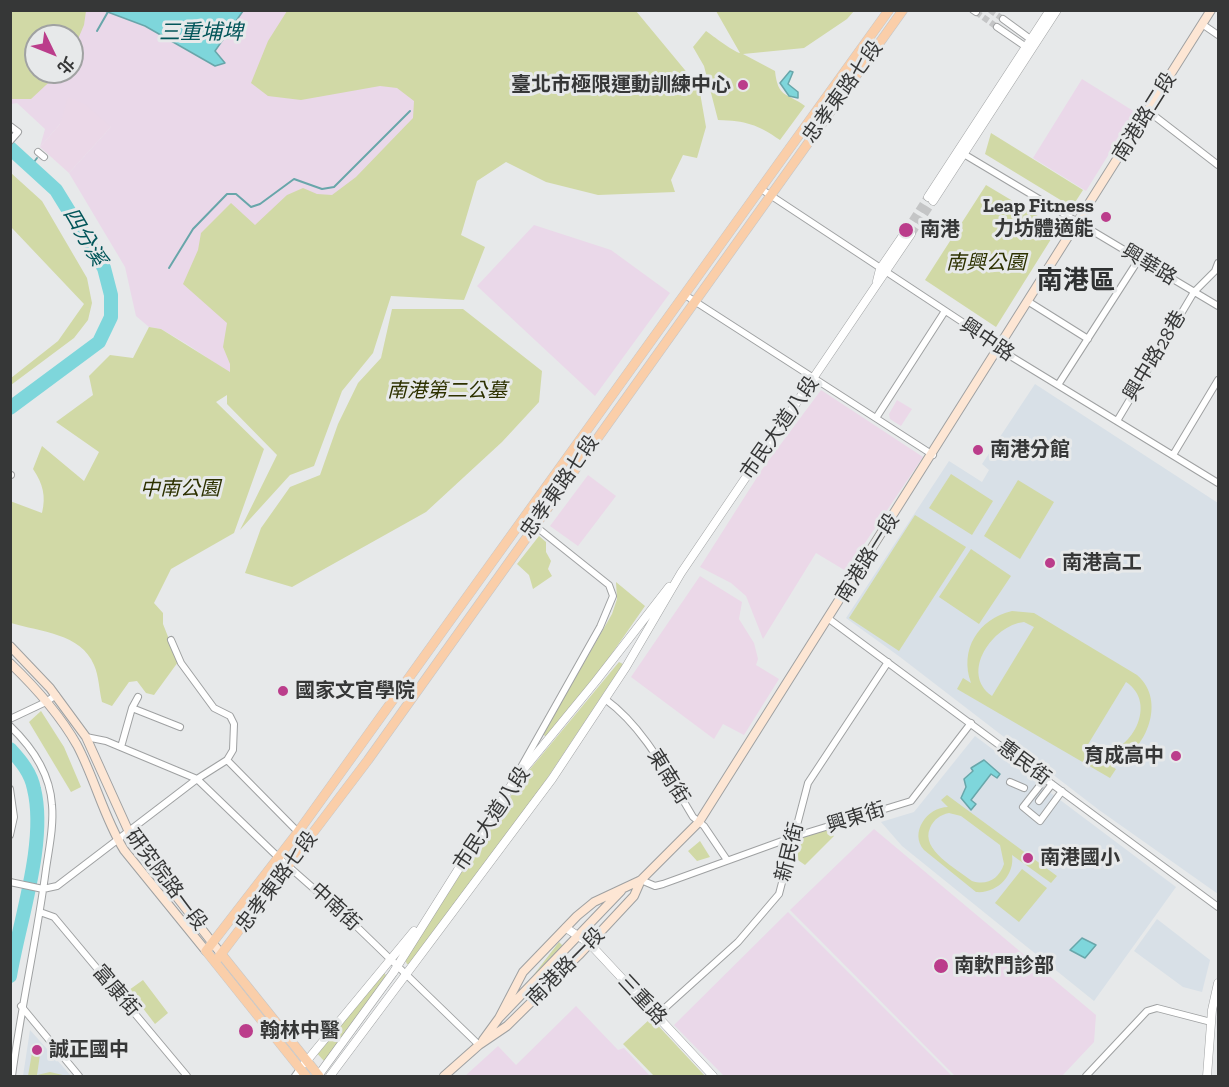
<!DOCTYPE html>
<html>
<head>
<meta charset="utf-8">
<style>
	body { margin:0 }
	#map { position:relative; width:1229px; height:1087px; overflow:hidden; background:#e7e9ea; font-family:"Zilla Slab","Noto Sans TC",serif }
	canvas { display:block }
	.frame { position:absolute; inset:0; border:12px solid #363737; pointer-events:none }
	.north { position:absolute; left:24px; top:24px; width:60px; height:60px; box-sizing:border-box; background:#e7e9ea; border:2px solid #a0a2a2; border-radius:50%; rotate:133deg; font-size:16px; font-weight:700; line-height:24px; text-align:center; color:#363737 }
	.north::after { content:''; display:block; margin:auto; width:21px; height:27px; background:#bb3d8b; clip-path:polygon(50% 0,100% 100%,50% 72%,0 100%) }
</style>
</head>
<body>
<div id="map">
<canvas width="1229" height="1087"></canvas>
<div class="frame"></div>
<div class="north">北</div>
</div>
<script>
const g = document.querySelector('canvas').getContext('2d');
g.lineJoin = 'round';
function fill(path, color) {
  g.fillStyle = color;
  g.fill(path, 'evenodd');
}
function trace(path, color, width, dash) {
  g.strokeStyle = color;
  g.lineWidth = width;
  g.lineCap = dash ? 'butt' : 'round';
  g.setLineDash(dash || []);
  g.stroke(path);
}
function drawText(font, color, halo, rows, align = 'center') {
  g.font = font + ' "Zilla Slab","Noto Sans TC",serif';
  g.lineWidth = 6;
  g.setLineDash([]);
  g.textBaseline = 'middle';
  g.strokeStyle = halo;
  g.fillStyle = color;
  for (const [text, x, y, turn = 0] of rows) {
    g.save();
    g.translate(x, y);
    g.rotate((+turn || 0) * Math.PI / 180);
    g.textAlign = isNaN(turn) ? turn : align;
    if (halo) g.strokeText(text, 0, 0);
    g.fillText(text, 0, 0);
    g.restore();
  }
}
fill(new Path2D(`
	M11 11H546L245 383 185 343 161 329 149 327 136 316 125 267 69 173 111 127 60 124 40 147 45 129 17 103 11 104ZM36 36H72V72H36Z
	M1082 79 1135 112 1086 191 1033 158Z
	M534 225 611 250 670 293 595 396 477 286Z
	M874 829 1096 1015 1094 1042 1062 1076H955L790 910Z
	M788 912 952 1076H724L674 1025Z
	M576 1006 618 1050 624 1048 650 1076H465L498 1046 516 1065Z`), '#ead8e9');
fill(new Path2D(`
	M68 97 85 104 111 127 69 173 40 147 60 124Z
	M821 390 923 457 846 571 816 553 763 639 746 596 731 583 700 567 763 468Z
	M897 400 912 409 901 426 890 419 889 414Z
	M588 475 616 496 578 546 550 526Z
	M700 576 742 602 739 619 754 643 758 659 756 665 779 679 744 735 723 724 714 739 631 677Z`), '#ebd8e8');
fill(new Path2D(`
	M1035 384 1218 503V894L1099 810 900 657 846 618 949 461 982 482 989 470 982 464Z
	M975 736 1176 887 1094 1001 902 846 881 822 914 812Z
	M1157 919 1210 960 1202 992 1183 987 1134 951Z
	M30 1030 65 1069 71 1076H23Z`), '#d8e0e7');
fill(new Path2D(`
	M86 11 84 25 72 53V36H36V72H60L31 99H11V11Z
	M287 11H636L699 87 706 127 697 158 683 155 671 180 675 192 598 195 546 182 506 162 477 181 461 235 485 247 464 300 391 296 373 353 342 391 314 466 290 475 240 530 277 455 227 404V395L216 402 264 449 234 533 171 569 154 603 163 613V624L178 662 154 695 146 693 137 681 129 682 112 706 102 702C99 690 99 676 94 665 81 633 40 632 11 623L10 501 42 513C46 496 43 484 33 469L42 446 84 481 99 452 56 422 93 395 89 376 110 355 133 358 149 327 161 329 230 372V364L223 347 227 323 183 284 198 250 201 233 231 203 255 225 287 195 303 188 317 194 332 195 356 177 413 118 414 101 397 88 380 86 301 100 268 96 251 83 268 41Z
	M716 11H854L847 19 804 48 743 54 775 71C778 98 786 92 805 106L780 140C757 124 746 121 718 120L704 66 693 47 706 31C713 36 734 52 740 53Z
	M991 133 1083 190 1072 207 985 154Z
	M11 173 42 201 87 278 92 303 88 320 74 338 11 385V378L58 341 84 304 11 227Z
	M986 185 1058 228 996 327 925 280Z
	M392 309H463L542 371 539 402 502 442 426 512 292 587 245 573 261 528 290 487 320 475 338 424 358 383 381 358Z
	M951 474 993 501 972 535 929 508Z
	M1018 480 1054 502 1020 559 984 536Z
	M915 515 966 547 899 651 849 618Z
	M539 536 546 542V552L551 561 548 569 552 576 533 589 529 575 517 564Z
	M971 549 1011 576 979 624 939 597Z
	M616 582 645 606 606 662 546 737 543 734 612 614 617 599Z
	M1012 611 1034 613 1137 675C1168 701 1145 754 1111 766L1116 769 1110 778 957 689 963 678 971 683C959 650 978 619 1012 611ZM1024 622 1034 627 992 696C959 673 993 625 1024 622ZM1126 682C1163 706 1123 768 1084 751Z
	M619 662 623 664 540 789 409 964H407L405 960 521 780Z
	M41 711 64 747 81 787 71 792 29 722Z
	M947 795 1057 876 1051 883 1012 855C1015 875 997 894 976 892L924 850C909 833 927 807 948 807L941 800ZM949 813 961 816 1000 845 1004 864C999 879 987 886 972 881 957 869 920 850 930 828 934 819 940 815 949 813Z
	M827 830 834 836 805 865 795 858 799 838Z
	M700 841 710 857 697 861 688 851Z
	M1022 869 1047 888 1019 922 995 903Z
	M559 942 563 946 532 977Z
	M382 971 386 975 361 1014 324 1061 315 1051Z
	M143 980 168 1013 155 1024 129 990Z
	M651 1018 705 1076H654L623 1044Z
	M33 1047 41 1048 37 1075 50 1072 67 1076H28Z`), '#d1d9a6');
const water = new Path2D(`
	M105 11H243L215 51 225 63 215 66 145 26Z
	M790 71 793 72 788 84 798 92V98L789 96 780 83Z
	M984 760 1000 774 997 778 991 774 971 800 976 804 971 810 961 798 966 787 964 779 973 771 971 768Z
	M1082 938 1096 945 1085 958 1070 950Z`);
fill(water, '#7ed6db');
trace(water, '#68a6aa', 1.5);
trace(new Path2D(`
	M97 31 109 10
	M31 166 37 158
	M169 268 193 229 227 194H236L251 207 260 204 294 179 322 189 334 187 410 111`), '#68a6aa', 2);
trace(new Path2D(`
	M10 148 56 190 104 268 111 295V317L99 342 10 408
	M10 749C21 761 31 773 34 789 47 842 19 922 10 976`), '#7ed6db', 14);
trace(new Path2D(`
	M990 10 1003 19
	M976 12 997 27`), '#c4c5c6', 6, [6, 3]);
trace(new Path2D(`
	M906 231 928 197
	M911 234 933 201`), '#c4c5c6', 8, [8, 4]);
const minor = new Path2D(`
	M973 10 976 12
	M1003 19 1033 41
	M1202 24 1218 35
	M997 27 1029 49
	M1148 111 1218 165
	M10 126 18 132 10 141
	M38 152 44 157
	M962 153 1218 306
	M761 189 991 341 1012 357 1218 483
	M685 295 933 455
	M1029 302 1088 339
	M1058 385 1139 259
	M876 418 945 311
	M1117 421 1194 292 1215 271 1218 263
	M1173 455 1218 380
	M10 475H11
	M829 619 1218 907
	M138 697 132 708 180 727
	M605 699C645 728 668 776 693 817L704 826 727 860
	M10 719 46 702 56 695
	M10 726C33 748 50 773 52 805 54 826 49 848 46 869 37 938 21 1007 12 1076
	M86 737 106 741 197 779 279 858 354 924 479 1045
	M121 747 132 708
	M227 760 298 832
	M520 769 600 627 613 596 609 585 534 525
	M1045 779 1023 807 1040 821 1062 791
	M1010 782 1024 788
	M10 789 14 817 10 835
	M1039 801 1052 784
	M641 880 655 886 663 884 793 837 911 801 971 723
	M10 882 43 889 57 886 197 779 227 760 233 750 234 724 230 716 214 708 181 663 171 640
	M40 912 54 917 187 1076
	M21 1006 79 1076
	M656 1016 738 942 779 894 808 783 888 662
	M295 1076 300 1069
	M1086 1076 1147 1011 1157 1008 1211 1022`);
const tertiary = new Path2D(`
	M928 197 1050 10
	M933 201 1057 10
	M877 281 880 269 906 231
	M566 928 590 944 713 1076
	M305 1063 414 931
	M318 1076 393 973 514 781 596 681 669 587
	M330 1076 552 779 626 667 681 573 911 234
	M1207 1076 1212 1010 1218 983`);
const secondary = new Path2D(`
	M10 646 50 688 86 737 133 841 222 955
	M10 663C35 687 60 715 77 745 95 779 104 818 124 850L206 951
	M499 1018 523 972 577 916 594 902 641 880 699 822 1211 10
	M483 1040 499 1018 621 891
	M444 1076 479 1045 507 1026 579 955 634 896 641 880`);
const primary = new Path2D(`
	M222 955 319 1076
	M215 962 368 760 903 10
	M306 1076 206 951 298 832 889 10`);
trace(minor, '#9fa1a2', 8);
trace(tertiary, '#9fa1a2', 9);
trace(secondary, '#9fa1a2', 10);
trace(primary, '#c7c7c7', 10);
trace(minor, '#fff', 6);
trace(tertiary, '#fff', 8);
trace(secondary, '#fde6d4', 8);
trace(primary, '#facea9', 9);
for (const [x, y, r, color] of [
	[743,85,6,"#bb3d8b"],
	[1106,217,6,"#bb3d8b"],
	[906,230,8,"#bb3d8b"],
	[978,450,6,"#bb3d8b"],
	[1050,563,6,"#bb3d8b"],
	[283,691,6,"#bb3d8b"],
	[1176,756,6,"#bb3d8b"],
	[1028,858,6,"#bb3d8b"],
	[941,966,8,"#bb3d8b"],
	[246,1031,8,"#bb3d8b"],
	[37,1050,6,"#bb3d8b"]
]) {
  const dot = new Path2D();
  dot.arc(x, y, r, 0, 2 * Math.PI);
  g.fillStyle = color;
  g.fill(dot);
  trace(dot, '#e7e9ea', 2);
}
drawText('bold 20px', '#363737', '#e7e9ea', [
	["臺北市極限運動訓練中心",731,85,"right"],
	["Leap Fitness",1094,206,"right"],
	["力坊體適能",1094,229,"right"],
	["南港",920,230],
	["南港分館",990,450],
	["南港高工",1062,563],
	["國家文官學院",295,691],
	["育成高中",1164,756,"right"],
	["南港國小",1040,858],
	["南軟門診部",954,966],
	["翰林中醫",260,1031],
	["誠正國中",49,1050]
], 'left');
drawText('20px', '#363737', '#e7e9ea', [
	["忠孝東路七段",843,92,-54],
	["南港路二段",1145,117,-58],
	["興華路",1149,265,31],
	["興中路",987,340,34],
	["興中路28巷",1155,356,-59],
	["市民大道八段",780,428,-55],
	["忠孝東路七段",560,487,-55],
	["南港路一段",868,558,-58],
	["惠民街",1024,763,37],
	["東南街",668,777,58],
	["興東街",856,818,-17],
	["市民大道八段",492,819,-56],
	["新民街",790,852,-76],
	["研究院路一段",166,880,53],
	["忠孝東路七段",277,882,-53],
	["中南街",335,907,43],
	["南港路一段",566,967,-45],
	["富康街",116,991,49],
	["三重路",642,1000,47]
]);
drawText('italic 20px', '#2d3100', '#e7e9ea', [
	["南興公園",986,263],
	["南港第二公墓",447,391],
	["中南公園",180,489]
]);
drawText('italic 21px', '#03565a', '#e7e9ea', [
	["三重埔埤",201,33],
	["四分溪",84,237,60]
]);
drawText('bold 26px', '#2f3132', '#e7e9ea', [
	["南港區",1076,282]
]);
</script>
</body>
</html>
